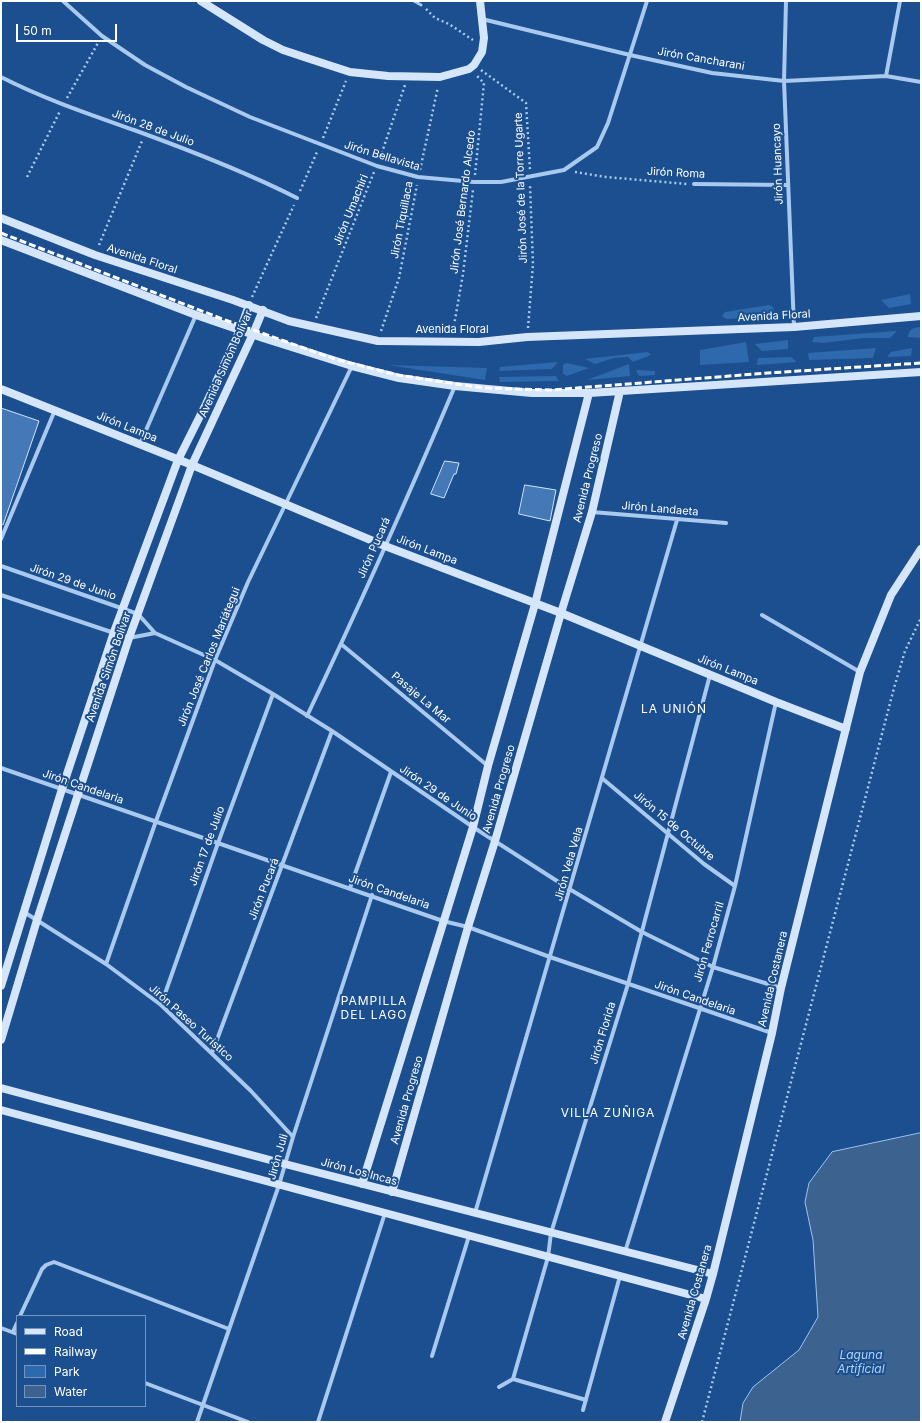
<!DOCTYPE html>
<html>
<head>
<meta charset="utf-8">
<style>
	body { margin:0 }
	#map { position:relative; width:922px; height:1423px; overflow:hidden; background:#1b4f8f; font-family:Inter,sans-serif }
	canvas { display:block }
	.frame { position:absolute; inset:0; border:2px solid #fff; pointer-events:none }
	.legend { position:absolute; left:16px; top:1315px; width:130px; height:92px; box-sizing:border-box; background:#1b4f8f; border:1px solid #7695bc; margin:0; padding:5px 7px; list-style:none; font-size:12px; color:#fff }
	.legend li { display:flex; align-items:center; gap:8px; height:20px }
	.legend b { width:20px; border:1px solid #7695bc }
	.scale { position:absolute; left:16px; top:24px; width:101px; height:18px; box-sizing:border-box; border:2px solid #fff; border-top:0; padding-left:5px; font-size:12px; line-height:14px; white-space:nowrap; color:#fff; -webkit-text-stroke:3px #1b4f8f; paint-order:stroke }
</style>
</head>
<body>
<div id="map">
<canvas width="922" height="1423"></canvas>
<div class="frame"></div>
<ul class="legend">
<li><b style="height:5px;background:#d6e6fa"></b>Road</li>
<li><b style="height:5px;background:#fff"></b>Railway</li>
<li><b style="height:11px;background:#2e69ad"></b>Park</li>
<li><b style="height:11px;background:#3c6290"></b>Water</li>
</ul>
<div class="scale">50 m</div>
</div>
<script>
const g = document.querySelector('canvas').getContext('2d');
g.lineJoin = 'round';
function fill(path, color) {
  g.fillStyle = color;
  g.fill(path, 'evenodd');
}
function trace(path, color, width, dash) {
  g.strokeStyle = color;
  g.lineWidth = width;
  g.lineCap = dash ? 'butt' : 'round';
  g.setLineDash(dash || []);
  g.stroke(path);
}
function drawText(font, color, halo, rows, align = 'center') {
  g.font = font + ' Inter,sans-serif';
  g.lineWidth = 4;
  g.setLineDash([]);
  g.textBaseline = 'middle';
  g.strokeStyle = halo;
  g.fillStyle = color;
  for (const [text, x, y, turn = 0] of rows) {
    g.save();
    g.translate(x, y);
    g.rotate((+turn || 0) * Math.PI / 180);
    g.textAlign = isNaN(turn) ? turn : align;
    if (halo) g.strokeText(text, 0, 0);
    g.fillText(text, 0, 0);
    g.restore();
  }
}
fill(new Path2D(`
	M910 294 911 304 889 308 881 300Z
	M769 305 772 306 774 310 773 314 769 317 726 319 722 316 725 312Z
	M921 327V338L908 337C909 328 913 328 921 327Z
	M897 331 890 338H864L823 343 812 342 814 337Z
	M788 340V349L762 351 755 344Z
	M746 342 749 362 700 365V350Z
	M876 348 873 358 809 360 808 353Z
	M912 348 911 356 887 357 891 352Z
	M648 352 651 355 633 362 628 357 614 358 595 364 585 359Z
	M791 357 797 362 757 365 758 358Z
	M558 362 552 369 499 371 500 367Z
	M566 363 589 368 567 376 563 374V365Z
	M629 364 630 376 587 380Z
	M388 365 487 368 485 380Z
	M636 370 655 371V375L639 376Z
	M556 376 559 381 500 382 499 377Z`), '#2e69ad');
const water = new Path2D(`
	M921 1133V1422H740L743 1403 753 1387 799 1350 818 1317 813 1240 805 1202 809 1183 832 1152Z`);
fill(water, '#3c6290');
trace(water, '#9cc4f0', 1);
const building = new Path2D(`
	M1 408 39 421 3 525 1 524Z
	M445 461 459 463 456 474H454L444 498 431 494Z
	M525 485 556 490 550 521 519 514Z`);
fill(building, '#4478b7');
trace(building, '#cfe3fa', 1);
trace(new Path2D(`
	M426 9 435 18 449 24 473 40
	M481 70 526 103 530 170
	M67 98 98 43
	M323 138 346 81
	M380 158 405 85
	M420 170 438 87
	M575 172 606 177 687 184
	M475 175 484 83 477 76
	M27 177 60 111
	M300 191 317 152
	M99 245 142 141
	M252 297 294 205
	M316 318 374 172
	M528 328 533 264 530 185
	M381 331 399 278 417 185
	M453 331 463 274 473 190
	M702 1422 894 688 905 651 921 618`), '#a9c9ee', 2.5, [2, 3]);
trace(new Path2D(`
	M414 1 421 5`), '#a9c9ee', 3);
trace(new Path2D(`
	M63 1 102 36 145 65 186 87 250 117 377 166 418 177 474 182H501L564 170 597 147 608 123 647 1
	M786 1 784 81 794 327
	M482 19 630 55 712 73 784 81 886 76 921 82
	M886 76 900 1
	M1 77C44 99 89 114 134 130 189 150 244 171 297 198
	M694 184 787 185
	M140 444 196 315
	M592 512 726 523
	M1 539 55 410
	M1 566 138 614 155 633 215 660 273 694 332 731 473 827 571 890 642 932 713 967 781 988
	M1 595 129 638 155 633
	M762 615 860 672
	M341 644 488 766
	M307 716C359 607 408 497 455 386
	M1 768 443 921 468 927 550 957 772 1033
	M603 779 704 864 735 886
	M350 888 391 772
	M24 912 106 964 161 1005 251 1091 293 1137
	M106 964 156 821 215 660 248 582 352 366
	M161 1005 218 843 273 694
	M212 1053 332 731
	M475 1213C543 982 611 751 677 520
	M625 1252 713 967 735 886 776 702
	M20 1316 42 1269 46 1265 54 1262 229 1329
	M1 1328 17 1334
	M13 1332 17 1323
	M432 1356 469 1236
	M513 1379 586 1400
	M145 1383 248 1422
	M499 1387 513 1379 548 1257 551 1233 628 984 710 675
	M583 1410 620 1276
	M197 1422 279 1185 293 1137 372 895
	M318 1422 385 1213`), '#a9c9ee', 4);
trace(new Path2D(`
	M201 1 263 40 283 50 307 58 350 72 388 76 440 77 469 69 474 65 482 52 484 38 480 1
	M1 218 95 255 233 300 289 321 378 341 479 342 527 337 794 327 921 316
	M1 240 196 315 263 338 352 366 399 378 455 386 532 393H589L921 372
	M1 389 192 465 385 546 561 613 776 702 846 729
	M1 986 62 789 114 632 178 460 206 404 240 330 249 305
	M1 1040 37 920 129 638 192 465 253 334 263 310
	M1 1088 285 1164 713 1274
	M1 1110 706 1299
	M362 1184 473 827 488 766 535 604 589 393
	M392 1192 468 927 495 841 561 613 592 512 620 391
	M665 1422 706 1299 713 1274 772 1033 781 988 860 672 891 595 921 549`), '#d6e6fa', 8);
trace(new Path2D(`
	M1 233 225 320 335 359 398 375 484 388 551 390 768 373 921 363`), '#fff', 3, [7, 3]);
drawText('11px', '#fff', '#1b4f8f', [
	["Jirón Cancharani",701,59,10],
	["Jirón 28 de Julio",153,128,20],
	["Jirón Bellavista",382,156,17],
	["Jirón Huancayo",778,164,-92],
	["Jirón Roma",676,173,3],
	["Jirón José de la Torre Ugarte",521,188,-92],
	["Jirón José Bernardo Alcedo",463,202,-83],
	["Jirón Umachiri",351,210,-68],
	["Jirón Tiquillaca",402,220,-79],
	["Avenida Floral",142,259,18],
	["Avenida Floral",774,316,-3],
	["Avenida Floral",452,330],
	["Avenida Simón Bolívar",226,364,-66],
	["Jirón Lampa",127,427,22],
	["Avenida Progreso",588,478,-76],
	["Jirón Landaeta",660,509,5],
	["Jirón Pucará",374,548,-66],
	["Jirón Lampa",427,550,21],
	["Jirón 29 de Junio",73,582,19],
	["Jirón José Carlos Mariátegui",209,657,-68],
	["Avenida Simón Bolívar",109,667,-71],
	["Jirón Lampa",728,670,22],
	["Pasaje La Mar",421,698,40],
	["Jirón Candelaria",83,787,19],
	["Avenida Progreso",499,789,-74],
	["Jirón 29 de Junio",438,793,34],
	["Jirón 15 de Octubre",674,826,40],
	["Jirón 17 de Julio",207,846,-70],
	["Jirón Vela Vela",569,864,-74],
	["Jirón Pucará",264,889,-69],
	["Jirón Candelaria",389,892,19],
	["Jirón Ferrocarril",709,942,-74],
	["Avenida Costanera",773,979,-77],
	["Jirón Candelaria",695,998,19],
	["Jirón Paseo Turístico",191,1023,42],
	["Jirón Florida",603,1033,-73],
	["Avenida Progreso",407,1100,-74],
	["Jirón Juli",278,1157,-74],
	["Jirón Los Incas",359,1172,15],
	["Avenida Costanera",695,1292,-74]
]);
g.letterSpacing = '1px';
drawText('12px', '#fff', '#1b4f8f', [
	["LA UNIÓN",674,709],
	["PAMPILLA",374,1001],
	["DEL LAGO",374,1015],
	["VILLA ZUÑIGA",608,1113]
]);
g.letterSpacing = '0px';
drawText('italic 12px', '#b5d3f5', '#1b4f8f', [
	["Laguna",861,1355],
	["Artificial",861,1369]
]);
</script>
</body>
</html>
